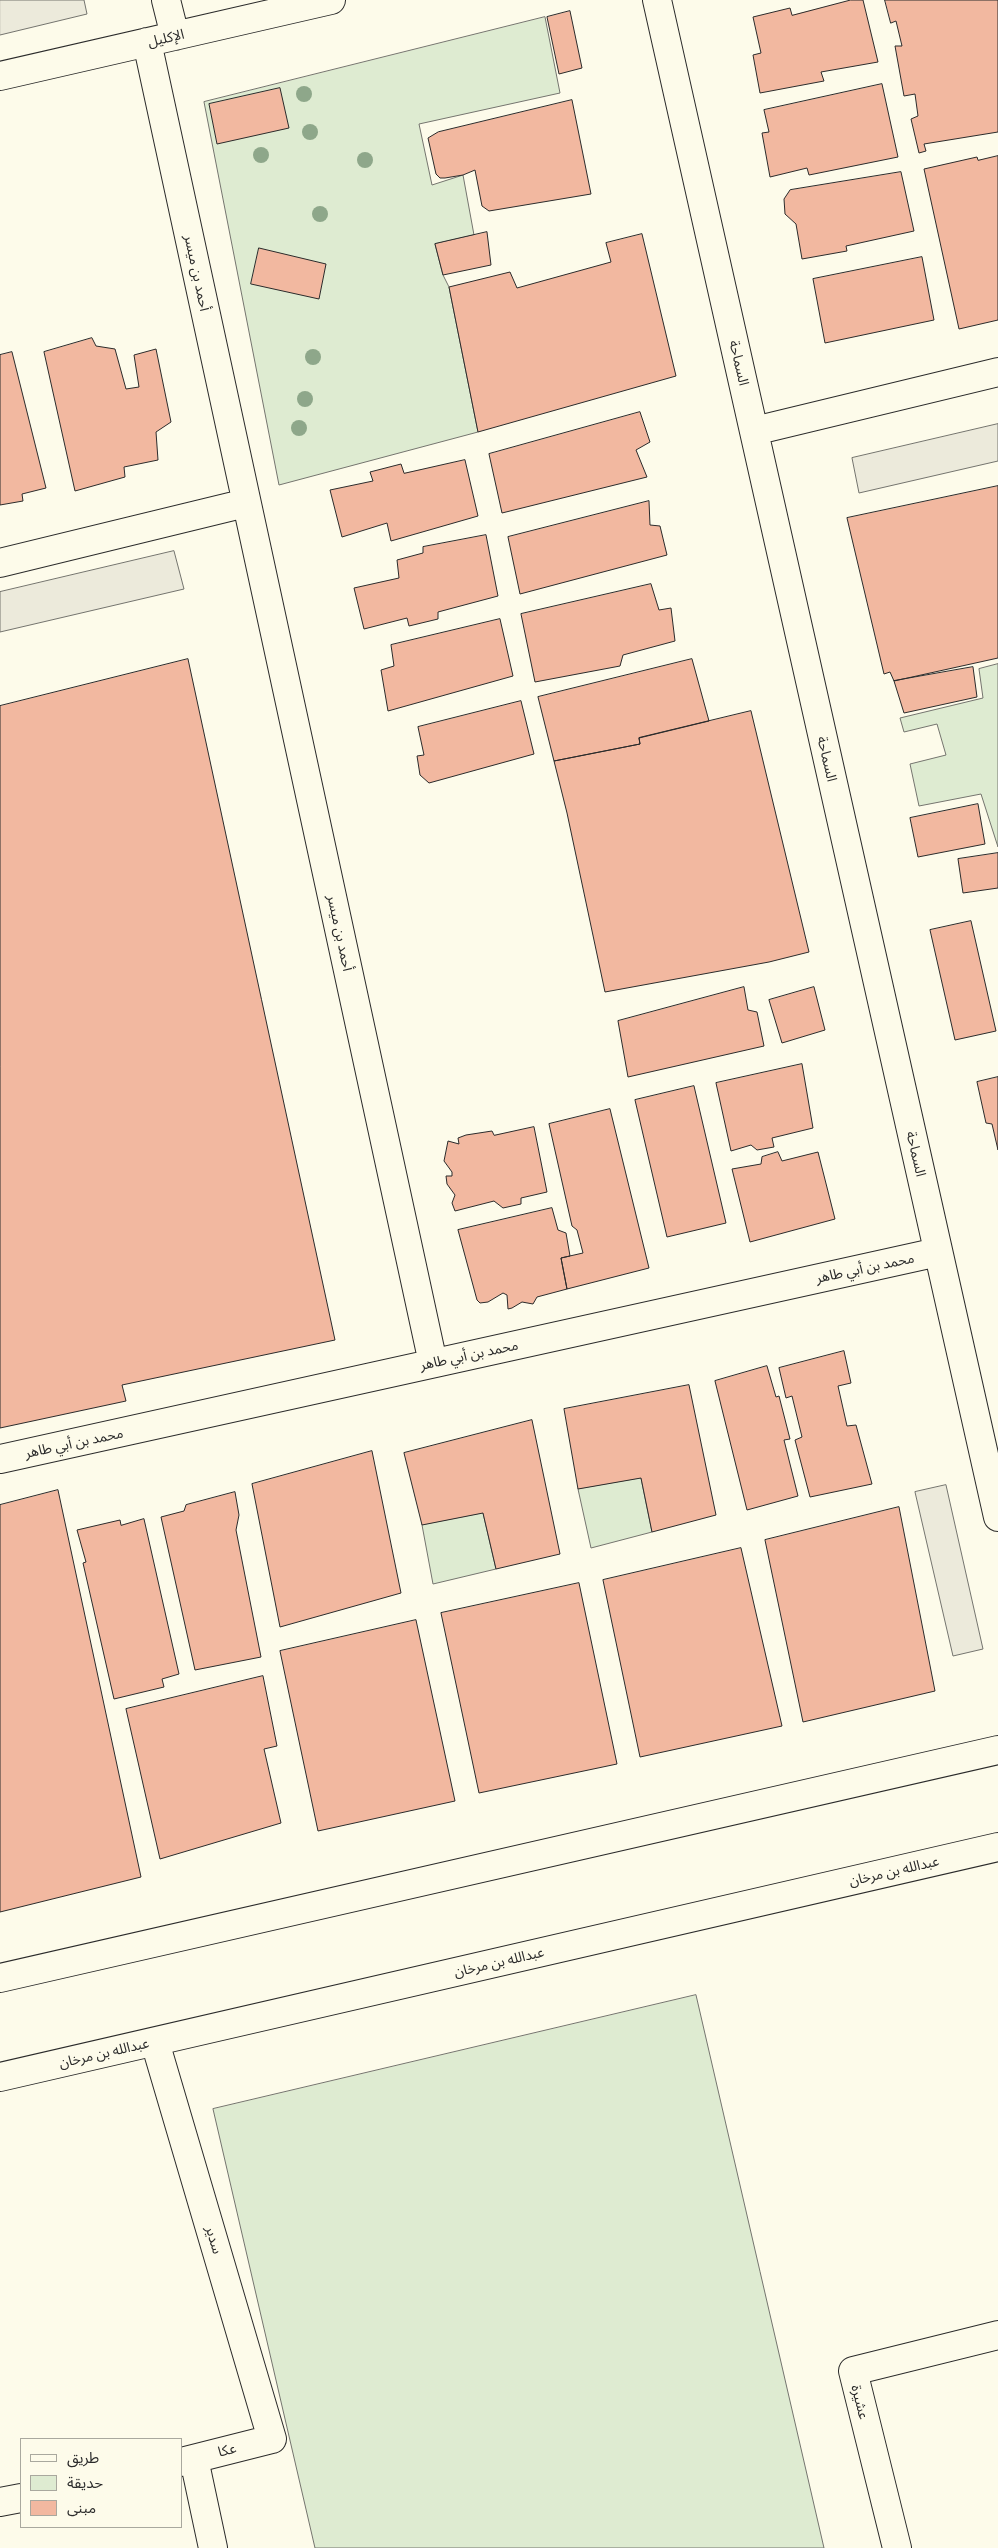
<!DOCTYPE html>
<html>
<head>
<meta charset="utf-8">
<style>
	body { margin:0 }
	#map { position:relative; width:998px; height:2548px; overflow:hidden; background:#fdfbea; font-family:Ubuntu,"Noto Sans Arabic",sans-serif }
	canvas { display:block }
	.legend { position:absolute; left:20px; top:2438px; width:162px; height:90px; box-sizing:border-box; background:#fdfbea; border:1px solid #a9a89e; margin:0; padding:6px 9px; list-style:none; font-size:15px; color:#2b2b2b }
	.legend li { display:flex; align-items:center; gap:10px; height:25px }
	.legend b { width:25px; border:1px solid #a9a89e }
</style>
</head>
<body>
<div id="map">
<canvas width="998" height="2548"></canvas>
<ul class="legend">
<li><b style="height:6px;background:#fdfbea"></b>طريق</li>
<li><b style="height:14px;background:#deebd1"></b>حديقة</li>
<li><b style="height:14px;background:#f2b8a0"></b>مبنى</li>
</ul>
</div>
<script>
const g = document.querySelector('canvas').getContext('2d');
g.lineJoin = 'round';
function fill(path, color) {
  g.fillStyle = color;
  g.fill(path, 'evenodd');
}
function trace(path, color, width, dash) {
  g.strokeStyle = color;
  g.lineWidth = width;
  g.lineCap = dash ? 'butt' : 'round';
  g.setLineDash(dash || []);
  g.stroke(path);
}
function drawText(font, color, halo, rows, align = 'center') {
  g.font = font + ' Ubuntu,"Noto Sans Arabic",sans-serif';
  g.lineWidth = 4;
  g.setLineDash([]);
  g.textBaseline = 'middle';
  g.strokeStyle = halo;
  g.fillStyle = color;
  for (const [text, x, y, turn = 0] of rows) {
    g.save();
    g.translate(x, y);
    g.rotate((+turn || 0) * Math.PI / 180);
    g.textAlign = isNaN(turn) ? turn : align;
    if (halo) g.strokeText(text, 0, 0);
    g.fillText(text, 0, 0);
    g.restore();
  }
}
const green = new Path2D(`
	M545 17 560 93 419 124 432 185 463 175 474 235 435 244 443 275 449 287 478 432 279 485 204 102Z
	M998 664V847L981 794 919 806 910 764 946 755 937 724 904 732 900 718 983 698 979 669Z
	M641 1478 652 1532 591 1548 578 1489Z
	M483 1513 496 1569 433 1584 422 1525Z
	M696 1995 824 2548H315L213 2109Z`);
fill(green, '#deebd1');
trace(green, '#74746e', 1);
const parking = new Path2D(`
	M0 0H84L87 14 0 35Z
	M998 424V461L859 493 852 458Z
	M174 551 184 589 0 632V592Z
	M946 1485 983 1649 953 1656 915 1492Z`);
fill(parking, '#eceadb');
trace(parking, '#74746e', 1);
const building = new Path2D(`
	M851 0H863L878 62 821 72 824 81 760 93 753 55 761 53 753 17 790 8 792 15Z
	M885 0H998V132L924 144 926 151 919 153 911 119 918 116 915 94 904 96 895 46H902L896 21 891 23Z
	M570 11 582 68 559 74 547 17Z
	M882 84 898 157 809 175 807 168 770 177 762 133 769 132 764 110Z
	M280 88 289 128 217 144 209 104Z
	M572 100 591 194 489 211 482 206 475 170 463 175 445 178H440L436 174 428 138 438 132Z
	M998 156V320L959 329 924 169 977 157 978 160Z
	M901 172 914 231 846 246 847 251 802 259 796 224 785 214 784 199 790 190Z
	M487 232 491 265 443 275 435 244Z
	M642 234 676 376 478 432 449 287 510 272 517 288 611 262 606 243Z
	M259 248 326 264 319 299 251 284Z
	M922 257 934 320 825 343 813 279Z
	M92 338 96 346 115 349 126 389 139 387 134 355 156 349 171 422 156 432 158 460 124 467 125 477 75 491 44 352Z
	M12 352 46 488 22 494 23 501 0 505V355Z
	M640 412 650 442 636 450 647 477 502 513 489 454Z
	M465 460 478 516 391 541 387 523 342 537 330 490 373 481 370 472 401 464 404 473Z
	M998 486V658L894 681 890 672 884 674 847 518Z
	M649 501 650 525 660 526 667 555 520 594 508 537Z
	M486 535 498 596 438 612V619L409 626 407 618 364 629 354 588 399 578 397 560 423 553V547Z
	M651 584 659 610 671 608 675 641 623 655 620 666 535 682 521 614Z
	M500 619 513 676 388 711 381 670 394 666 391 645Z
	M188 659 335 1340 122 1385 126 1401 0 1428V706Z
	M692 659 709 721 639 738 640 744 554 761 538 697Z
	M973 667 977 697 904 713 894 681Z
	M521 701 534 754 429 783 420 775 417 756 424 755 418 727Z
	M751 711 809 952 769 962 605 992 567 813 554 761 640 744 639 738Z
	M978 804 985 844 918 857 910 818Z
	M998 853V888L963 893 958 859Z
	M971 921 996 1031 955 1040 930 930Z
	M744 987 748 1010 757 1012 764 1046 628 1077 618 1021Z
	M814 987 825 1030 782 1043 769 1000Z
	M802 1064 813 1128 772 1138 774 1147 757 1150 751 1145 731 1151 716 1083Z
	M998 1077V1150L992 1124 986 1123 977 1082Z
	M694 1086 726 1223 667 1237 635 1100Z
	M610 1109 649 1268 567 1289 561 1258 583 1253 577 1230 572 1226 549 1124Z
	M534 1127 547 1192 521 1198V1204L503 1208 494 1201 455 1211 452 1203 455 1195 447 1184 446 1176H452V1172L444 1161 448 1141 459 1144 458 1138 466 1135 492 1131 494 1135Z
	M778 1152 782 1161 818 1152 835 1219 750 1242 732 1169 761 1164 762 1157Z
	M552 1208 558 1230 566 1233 570 1256 561 1258 567 1289 537 1297 533 1304 522 1302 512 1308 508 1309 507 1295 503 1293 488 1302 480 1303 477 1300 458 1230Z
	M844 1351 851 1383 838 1386 847 1426 856 1425 872 1484 810 1497 795 1440 802 1437 792 1396 786 1398 779 1368Z
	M767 1366 776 1397 779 1396 790 1439 784 1440 798 1496 747 1510 715 1381Z
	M689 1385 716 1515 652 1532 641 1478 578 1489 564 1409Z
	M532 1420 560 1554 496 1569 483 1513 422 1525 404 1453Z
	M372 1451 401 1593 280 1627 252 1484Z
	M58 1490 141 1877 0 1912V1505Z
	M235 1492 239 1515 236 1530 261 1657 195 1670 161 1517 184 1511 186 1505Z
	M899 1507 935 1691 803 1722 765 1540Z
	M144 1519 179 1674 162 1679 164 1687 114 1699 83 1563 86 1562 77 1530 120 1520 121 1525Z
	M741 1548 782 1726 640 1757 603 1580Z
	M579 1583 617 1764 479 1793 441 1613Z
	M416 1620 455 1801 318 1831 280 1651Z
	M263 1676 277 1746 264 1749 281 1823 160 1859 126 1709Z`);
fill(building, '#f2b8a0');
trace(building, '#2b2b2b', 1);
const street = new Path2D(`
	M166 0 175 36
	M657 0 998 1517
	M147 42 433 1363
	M0 76 331 0
	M754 431 998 372
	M0 563 246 503
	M0 1459 938 1252
	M155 2042 272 2439 181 2462
	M194 2459 213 2548
	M0 2502 21 2498
	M897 2548 853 2371 998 2335`);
const secondary = new Path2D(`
	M0 1978 998 1750
	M0 2077 998 1847`);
trace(street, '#2b2b2b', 30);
trace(secondary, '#2b2b2b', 30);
trace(street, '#fdfbea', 28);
trace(secondary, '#fdfbea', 28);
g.fillStyle = '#8ea78a';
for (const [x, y] of [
	[304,94],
	[310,132],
	[261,155],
	[365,160],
	[320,214],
	[313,357],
	[305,399],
	[299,428]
]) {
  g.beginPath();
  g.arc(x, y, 8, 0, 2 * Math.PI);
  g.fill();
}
drawText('14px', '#2b2b2b', '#fdfbea', [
	["الإكليل",166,38,-13],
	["أحمد بن ميسر",197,273,78],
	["السماحة",739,363,77],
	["السماحة",827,759,77],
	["أحمد بن ميسر",340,933,78],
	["السماحة",916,1154,77],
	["محمد بن أبي طاهر",865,1268,-12],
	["محمد بن أبي طاهر",469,1355,-12],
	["محمد بن أبي طاهر",74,1443,-12],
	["عبدالله بن مرخان",894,1871,-13],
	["عبدالله بن مرخان",499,1962,-13],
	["عبدالله بن مرخان",104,2053,-13],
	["سدير",214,2240,74],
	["عشيرة",860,2402,76],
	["عكا",227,2450,-14]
]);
</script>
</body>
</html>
